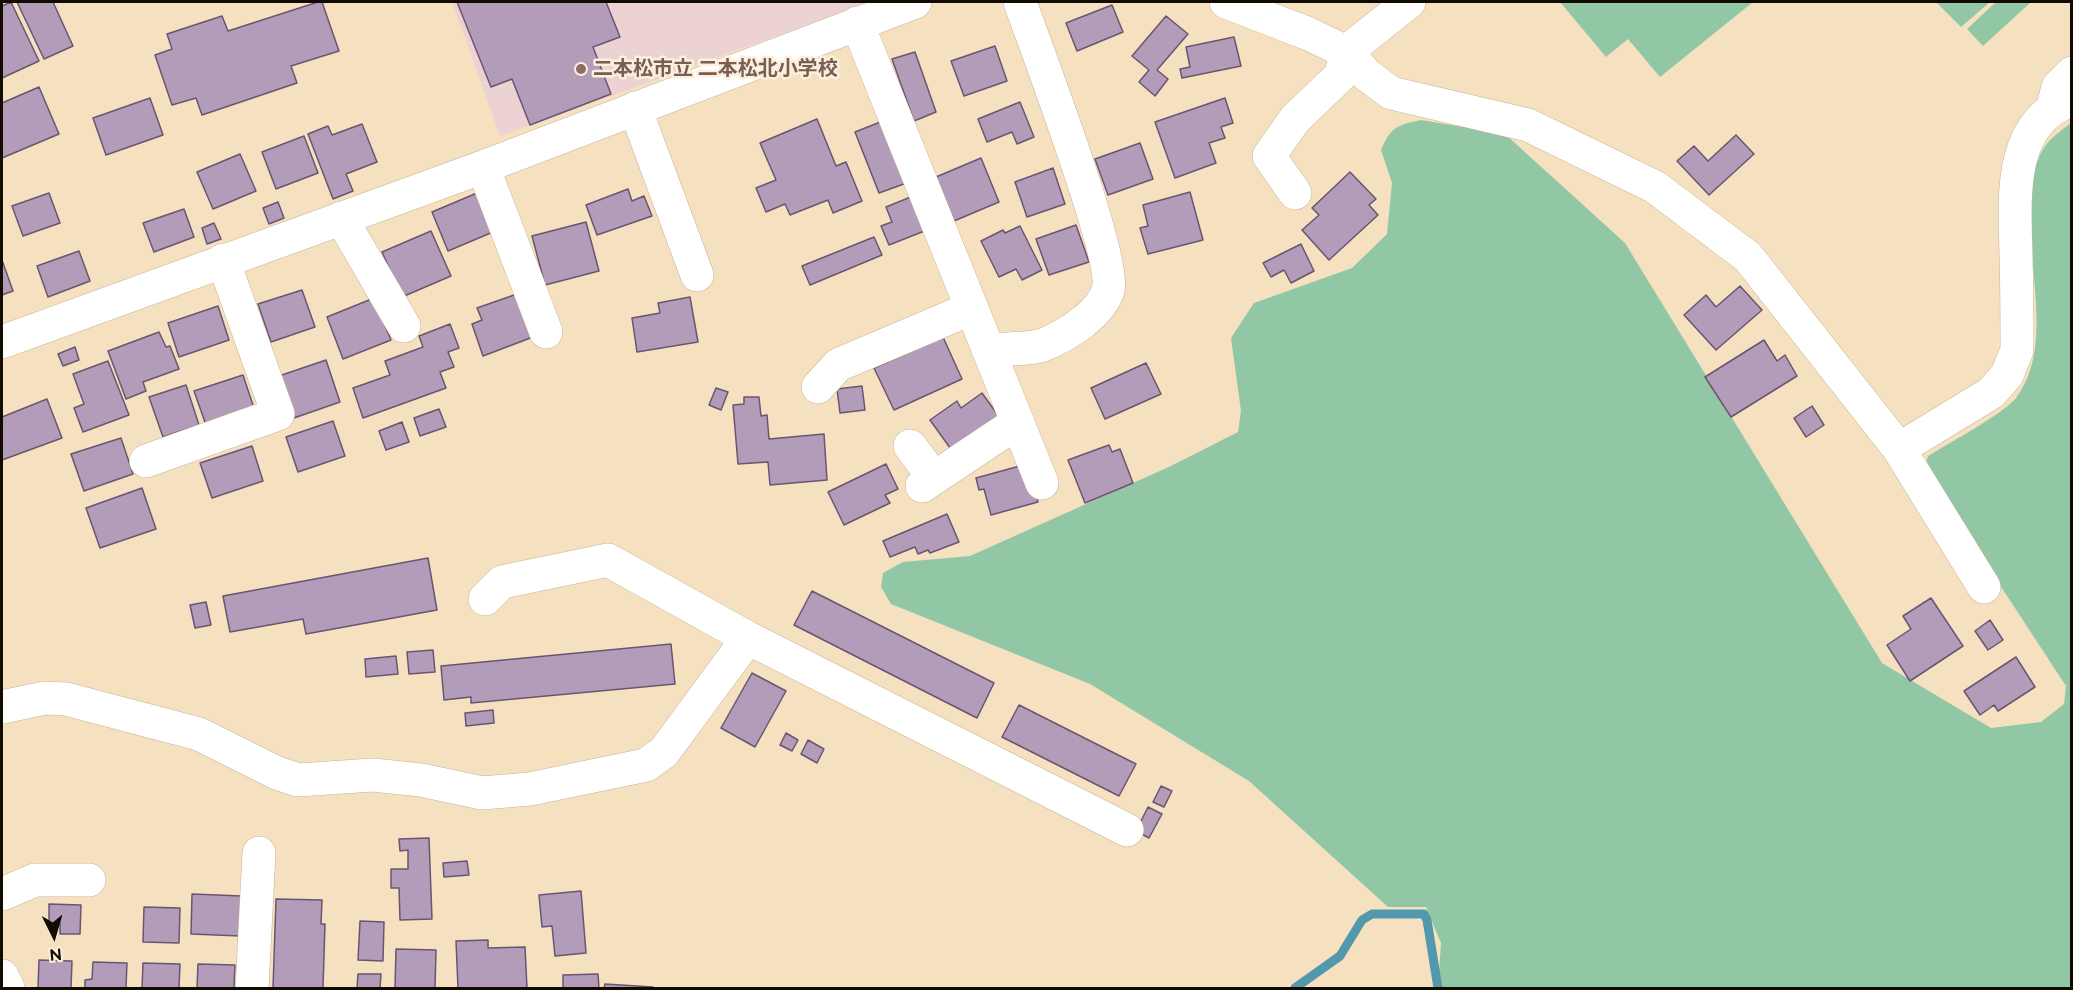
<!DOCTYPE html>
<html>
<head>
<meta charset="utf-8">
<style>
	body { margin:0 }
	#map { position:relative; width:2073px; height:990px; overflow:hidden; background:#f5e1c0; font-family:Raleway,sans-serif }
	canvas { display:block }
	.frame { position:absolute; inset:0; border:3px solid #120b02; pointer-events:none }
	.north { position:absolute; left:24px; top:906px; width:60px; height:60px; -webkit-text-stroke:4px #fcefdb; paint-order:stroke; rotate:175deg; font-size:16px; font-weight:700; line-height:24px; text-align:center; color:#120b02 }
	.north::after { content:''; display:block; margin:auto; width:21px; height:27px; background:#120b02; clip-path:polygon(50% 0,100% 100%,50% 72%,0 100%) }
</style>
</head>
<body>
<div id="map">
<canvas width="2073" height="990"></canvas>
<div class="frame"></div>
<div class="north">N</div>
</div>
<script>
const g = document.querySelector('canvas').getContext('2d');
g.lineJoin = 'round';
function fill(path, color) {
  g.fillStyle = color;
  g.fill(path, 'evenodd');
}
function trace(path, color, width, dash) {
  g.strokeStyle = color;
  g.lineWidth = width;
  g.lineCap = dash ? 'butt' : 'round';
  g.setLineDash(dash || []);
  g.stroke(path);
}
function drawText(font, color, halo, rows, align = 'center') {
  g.font = font + ' Raleway,"Noto Sans JP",sans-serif';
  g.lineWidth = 5;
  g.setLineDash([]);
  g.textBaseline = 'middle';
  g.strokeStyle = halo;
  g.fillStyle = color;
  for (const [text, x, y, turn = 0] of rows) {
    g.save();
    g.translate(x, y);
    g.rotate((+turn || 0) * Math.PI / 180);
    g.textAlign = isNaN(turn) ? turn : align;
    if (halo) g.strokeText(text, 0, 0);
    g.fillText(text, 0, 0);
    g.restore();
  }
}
fill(new Path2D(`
	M452 2H870L500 136Z`), '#edd2d3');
fill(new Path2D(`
	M1560 2H1753L1660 77 1628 39 1606 57Z
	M1936 2H1990L1961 27Z
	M1996 2H2031L1983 46 1967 29Z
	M1421 120 1505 134 1625 243 1882 663 1991 728 2041 722 2064 704 2066 686 1924 469 1928 456C1949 443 2003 414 2016 398 2064 336 2009 226 2040 155 2046 141 2059 132 2071 123V988H1438L1441 943 1426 907H1388L1249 781 1090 684 891 604 881 587 883 573 903 562 970 556 1171 466 1238 432 1241 411 1231 338 1254 303 1352 268 1387 234 1392 183 1381 150C1391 127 1397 125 1421 120Z`), '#91c7a5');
trace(new Path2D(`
	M1295 988 1340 956 1362 920 1372 914H1424L1427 920 1438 988`), '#5399ad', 9);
const building = new Path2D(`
	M11 2 39 61 2 78V6Z
	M17 2H53L73 46 44 59Z
	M318 2H322L339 51 291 66 297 83 202 115 196 98 172 105 155 55 172 49 167 34 222 16 228 31Z
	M457 2H606L620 37 593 47 611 94 530 125 512 79 491 87Z
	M1112 5 1123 32 1077 51 1066 23Z
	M1166 16 1188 34 1157 70 1168 79 1155 96 1139 82 1149 70 1132 56Z
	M1234 37 1241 66 1182 78 1180 69 1190 67 1186 47Z
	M995 46 1007 81 964 96 951 61Z
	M915 52 936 112 914 121 892 59Z
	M39 87 59 134 2 158V103Z
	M150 98 163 135 106 155 93 118Z
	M1225 98 1233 123 1221 127 1225 138 1209 143 1216 163 1175 178 1155 122Z
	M1020 102 1034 137 1017 144 1012 132 987 142 978 119Z
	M817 119 836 166 846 162 862 201 833 213 828 200 790 215 785 204 766 212 756 188 776 180 760 143Z
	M888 119 912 181 879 193 855 132Z
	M362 124 377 162 346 174 353 191 333 199 308 134 328 126 332 135Z
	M1736 135 1754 154 1709 195 1677 161 1694 146 1708 161Z
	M304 136 318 173 276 189 262 152Z
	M1140 143 1153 179 1108 195 1095 159Z
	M240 154 256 191 213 209 197 172Z
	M981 158 999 202 954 221 936 177Z
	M1053 168 1065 204 1027 217 1015 182Z
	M1350 172 1376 199 1369 205 1378 215 1329 260 1302 230 1319 215 1312 208Z
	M628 189 632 201 644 196 652 216 597 235 586 205Z
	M1190 192 1203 240 1148 254 1140 228 1148 226 1143 205Z
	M49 193 60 223 23 236 12 206Z
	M477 193 493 232 448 251 432 212Z
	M918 194 932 228 889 245 881 226 892 222 886 207Z
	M278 202 284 218 269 224 263 208Z
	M184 209 194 237 154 252 143 223Z
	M586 222 599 271 545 285 532 236Z
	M214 223 221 239 207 244 202 228Z
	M1076 225 1089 262 1049 275 1036 239Z
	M1020 226 1042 270 1022 280 1016 269 999 277 981 241 1003 230 1005 233Z
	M431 231 451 276 402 297 382 252Z
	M874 237 882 255 810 285 802 266Z
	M1301 244 1314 271 1291 283 1284 270 1271 277 1263 263Z
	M79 251 90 281 48 297 37 266Z
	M2 260 13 291 2 295Z
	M1740 286 1762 310 1716 350 1684 315 1706 295 1716 307Z
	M302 290 315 327 271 342 258 304Z
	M517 294 533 337 483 356 472 324 482 320 477 308Z
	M690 297 698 342 637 352 632 318 660 313 658 303Z
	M374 298 391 340 343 359 327 317Z
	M218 306 229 340 179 357 168 323Z
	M450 324 459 348 448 352 454 367 440 372 446 388 363 418 353 388 390 375 385 361 423 347 419 336Z
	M159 332 166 347 170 346 179 369 143 382 146 391 126 399 108 351Z
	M943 337 962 379 894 410 874 368Z
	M1764 340 1777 361 1785 355 1797 376 1731 417 1705 377Z
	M75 347 79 360 63 366 58 354Z
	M326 360 340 402 294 418 279 376Z
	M108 361 129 415 83 432 74 408 84 404 73 374Z
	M1146 363 1161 394 1105 419 1091 388Z
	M243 375 254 408 206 425 194 391Z
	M186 385 199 425 163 437 149 397Z
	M862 386 865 410 840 413 837 389Z
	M716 388 728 392 721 410 709 405Z
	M982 393 1000 418 953 452 930 420 957 401 961 408Z
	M744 397H759L761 416 767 415 769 439 824 434 827 480 770 485 768 462 738 464 733 405 744 404Z
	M47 399 62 438 2 460V417Z
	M1812 406 1824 425 1806 437 1794 418Z
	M439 409 446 427 420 436 414 418Z
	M333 421 345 456 298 472 286 437Z
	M402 422 409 442 386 450 379 431Z
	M121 438 133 474 84 491 71 454Z
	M1109 445 1112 452 1120 449 1133 483 1085 503 1068 460Z
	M252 446 263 481 212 498 200 463Z
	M886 464 898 489 885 495 890 503 844 525 828 492Z
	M1027 464 1038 502 991 515 984 489 979 490 976 478Z
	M142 488 156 529 100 548 86 508Z
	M947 514 959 542 930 553 928 550 918 554 915 547 890 557 883 541Z
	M428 558 437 610 306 634 303 619 230 632 223 596Z
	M812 591 994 683 977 718 794 625Z
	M1931 598 1963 646 1910 681 1887 645 1911 629 1903 616Z
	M206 602 211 625 195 628 190 605Z
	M1990 620 2003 640 1988 650 1975 631Z
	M671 644 675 684 471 703V697L444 700 441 666Z
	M433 650 435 672 409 674 407 652Z
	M396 656 398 674 366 677 365 659Z
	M2016 657 2035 687 1998 711 1994 705 1980 715 1964 691Z
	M752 673 786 691 755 747 721 728Z
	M1019 705 1136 764 1119 796 1002 737Z
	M493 710 494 723 466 726 465 713Z
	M786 733 798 740 792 751 780 745Z
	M808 740 824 749 817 763 801 754Z
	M1161 786 1172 791 1164 807 1153 802Z
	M1148 807 1162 814 1149 838 1136 831Z
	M429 838 432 919 400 920 399 888H391V869H408V850L400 851 399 839Z
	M467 861 469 875 444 877 443 863Z
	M581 891 586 953 555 956 552 926 542 927 539 895Z
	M192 894 242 896 240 936 191 934Z
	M276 899 322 900 321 924H325L323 988H273Z
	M49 904 81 905 80 934H60V923H49Z
	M144 907 180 908 179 943 143 942Z
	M360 921 384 922 383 961 358 960Z
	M488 940V948L525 947 527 988H458L456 941Z
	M396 949 436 950 435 988H395Z
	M39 960 72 961 71 988H38Z
	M93 962 127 963 126 988H85V980L92 979Z
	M143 963 180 964 179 988H142Z
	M198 964 235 965 234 988H197Z
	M358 974H381L380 988H357Z
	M598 974 599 988H563V975Z
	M605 984 653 987V988H604Z`);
fill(building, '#b29cb9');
trace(building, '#6a5570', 1.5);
const minor = new Path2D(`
	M1226 2 1309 34 1346 52 1367 75 1391 93 1528 125 1655 187 1748 257 1899 449 1991 393 2007 375 2017 350C2017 319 2017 288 2016 257 2015 202 2006 122 2072 100
	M857 23 1042 483
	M2053 107 2058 87 2072 73
	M635 108 697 275
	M483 167 546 332
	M1295 193 1269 156 1295 119 1341 75 1346 52 1409 2
	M341 218 404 326
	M2 342 483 167 915 2
	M988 350C1005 348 1028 350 1043 345 1066 336 1101 314 1108 290 1117 259 1035 45 1020 2
	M818 387 838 365 972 308
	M910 446 934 478
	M1899 449 1984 587
	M146 461 278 414 223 260
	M922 486 1018 422
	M485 599 502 582 608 560 748 638 1127 830
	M2 707 45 698 66 699 199 734 277 773 298 780 373 775 421 780 482 793 530 789 646 765 664 752 748 638
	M2 894 35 880H89
	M2 976 8 988
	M252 988 259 853`);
trace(minor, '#c7b393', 34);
trace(minor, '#fff', 33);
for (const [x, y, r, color] of [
	[581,69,6,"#8d6e63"]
]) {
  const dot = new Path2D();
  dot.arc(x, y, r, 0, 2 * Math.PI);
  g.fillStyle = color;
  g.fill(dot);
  trace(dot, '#fcefdb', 2);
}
drawText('bold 20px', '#785e54', '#fcefdb', [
	["二本松市立 二本松北小学校",593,69]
], 'left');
</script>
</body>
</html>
